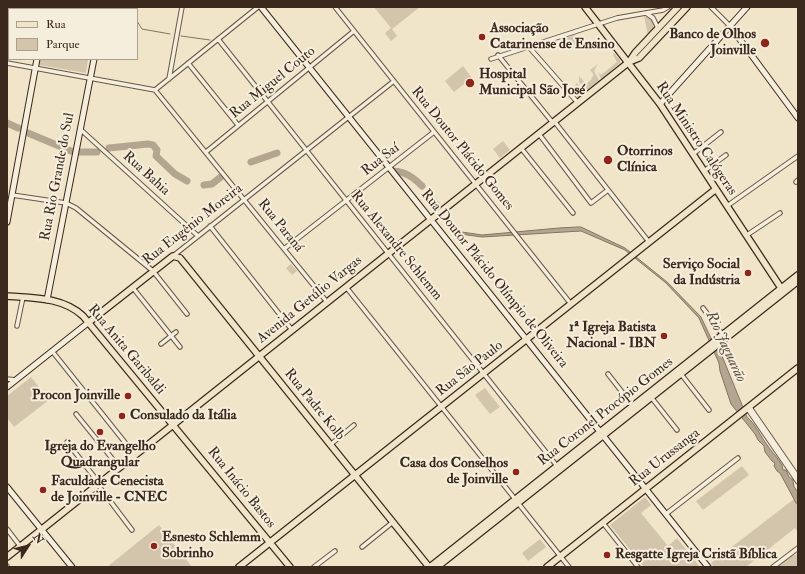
<!DOCTYPE html>
<html>
<head>
<meta charset="utf-8">
<style>
	body { margin:0 }
	#map { position:relative; width:805px; height:574px; overflow:hidden; background:#f1e5c9; font-family:"IM FELL Double Pica",serif }
	canvas { display:block }
	.frame { position:absolute; inset:0; border:8px solid #3c291e; pointer-events:none }
	.legend { position:absolute; left:8px; top:8px; width:130px; height:52px; box-sizing:border-box; background:#f6eedc; border:1px solid #ac9f90; margin:0; padding:5px 7px; list-style:none; font-size:12px; color:#3c291e }
	.legend li { display:flex; align-items:center; gap:8px; height:20px }
	.legend b { width:20px; border:1px solid #ac9f90 }
	.north { position:absolute; left:8px; top:526px; width:40px; height:40px; -webkit-text-stroke:3px #f6eedc; paint-order:stroke; rotate:54deg; font-size:11px; font-weight:700; line-height:16px; text-align:center; color:#3c291e }
	.north::after { content:''; display:block; margin:auto; width:14px; height:18px; background:#3c291e; clip-path:polygon(50% 0,100% 100%,50% 72%,0 100%) }
</style>
</head>
<body>
<div id="map">
<canvas width="805" height="574"></canvas>
<div class="frame"></div>
<ul class="legend">
<li><b style="height:5px;background:#f1e5c9"></b>Rua</li>
<li><b style="height:11px;background:#d2c5ac"></b>Parque</li>
</ul>
<div class="north">N</div>
</div>
<script>
const g = document.querySelector('canvas').getContext('2d');
g.lineJoin = 'round';
function fill(path, color) {
  g.fillStyle = color;
  g.fill(path, 'evenodd');
}
function trace(path, color, width, dash) {
  g.strokeStyle = color;
  g.lineWidth = width;
  g.lineCap = dash ? 'butt' : 'round';
  g.setLineDash(dash || []);
  g.stroke(path);
}
function drawText(font, color, halo, rows, align = 'center') {
  g.font = font + ' "IM FELL Double Pica",serif';
  g.lineWidth = 4;
  g.setLineDash([]);
  g.textBaseline = 'middle';
  g.strokeStyle = halo;
  g.fillStyle = color;
  for (const [text, x, y, turn = 0] of rows) {
    g.save();
    g.translate(x, y);
    g.rotate((+turn || 0) * Math.PI / 180);
    g.textAlign = isNaN(turn) ? turn : align;
    if (halo) g.strokeText(text, 0, 0);
    g.fillText(text, 0, 0);
    g.restore();
  }
}
fill(new Path2D(`
	M374 7H420L392 29 397 36 391 41 385 33 391 28Z
	M644 16 650 18 654 23 653 29 648 35Z
	M575 35 582 45 575 50 566 38Z
	M614 53 620 60V63L601 79 598 72 601 75 617 62 613 55Z
	M40 59H88L86 73 39 65Z
	M598 64 594 71 599 80 586 91 579 82V76L586 84 592 79 591 78 594 75 590 70Z
	M463 66 472 78 454 92 445 81Z
	M577 83 584 92 578 98 573 92 577 88 575 85Z
	M503 141 510 150 500 158 493 149Z
	M291 264 297 271 292 275 286 268Z
	M31 377 49 400 14 427 7 418V396Z
	M485 388 500 407 490 414 475 395Z
	M742 466 749 475 703 510 696 501Z
	M645 497 651 505 641 513 668 546 677 538 700 567H644L610 525Z
	M794 499 798 505V532L795 528 746 567H714L711 563Z
	M159 525 192 567H107Z
	M540 539 546 547 528 561 522 553Z
	M798 554V567H776L791 556Z`), '#d2c5ac');
const water = new Path2D(`
	M581 227 625 248 667 282 701 317 718 353 722 356 747 417C755 424 759 433 765 442 770 450 777 457 782 465L783 470H786L789 477 793 480 794 487 798 492V504L796 503 780 473 777 471 774 466 775 463 772 461 765 452 764 446 758 440 755 434 731 404 720 371 719 363 699 318 666 283 625 250 581 231 482 237 453 233 455 231 482 235 559 228Z`);
fill(water, '#b3a58f');
trace(water, '#837362', 1);
trace(new Path2D(`
	M127 7 128 9
	M137 21 142 29 170 34
	M181 36 210 40`), '#837362', 1);
trace(new Path2D(`
	M7 123 18 128
	M28 133 71 151
	M109 148 148 144 153 145 157 150 156 156 175 174 187 181
	M79 152H97
	M251 162 277 153
	M393 171C406 172 413 177 422 186
	M204 185 212 184 222 176
	M428 195 437 206`), '#b3a58f', 7);
const street = new Path2D(`
	M335 7 571 304
	M711 7 730 26
	M646 13 653 18 658 28
	M7 37H9
	M218 39 557 466
	M528 46 578 103
	M498 55 553 123
	M491 59 617 18 663 10 668 7
	M7 63 155 90
	M188 63 238 125
	M169 79 182 7
	M155 90 327 302
	M155 90 258 7
	M554 121 649 242
	M80 129 198 236
	M539 134 591 203 608 190
	M521 148 573 213
	M206 152 354 31
	M693 154 721 132
	M704 171 726 155
	M796 182 798 180
	M12 195 66 203 76 208 153 271 187 314
	M727 206 798 156
	M210 226 292 330
	M747 235 780 213
	M284 249 434 132
	M173 256 394 81
	M346 287 515 499
	M133 288 180 347
	M703 308 723 335
	M17 326 23 297
	M161 344 176 332
	M52 351 135 455
	M608 374 633 406
	M681 374 709 410
	M7 379 16 380
	M651 397 677 430
	M749 406 798 477
	M747 408 798 482
	M76 414 119 467
	M67 442 99 483
	M330 445 354 425
	M98 485 132 530
	M518 503 569 567
	M666 514 738 458
	M603 523 638 567
	M7 529 20 546
	M362 547 393 522
	M7 566V567
	M314 567 335 551
	M773 567 798 548`);
const secondary = new Path2D(`
	M261 7 708 567
	M47 9V7
	M103 9 104 7
	M730 26 798 118
	M660 104 747 7
	M7 222 37 59
	M47 300 94 59
	M7 387 89 322
	M7 487 72 567`);
const primary = new Path2D(`
	M585 7 660 104 781 288
	M629 62 639 58 687 7
	M7 296C33 298 63 297 83 316L290 567
	M89 322 173 256 180 258 429 567
	M7 557 629 62 635 53 678 7
	M239 567 716 189
	M430 567 798 275
	M437 567 798 281
	M547 567 798 368`);
trace(street, '#695849', 5.5);
trace(secondary, '#3c291e', 7);
trace(primary, '#3c291e', 8);
trace(street, '#f6eedc', 3.5);
trace(secondary, '#f6eedc', 5);
trace(primary, '#f1e5c9', 5.5);
for (const [x, y, r, color] of [
	[482,37,4,"#8f2418"],
	[765,43,5,"#8f2418"],
	[470,83,5,"#8f2418"],
	[608,160,5,"#8f2418"],
	[748,273,4,"#8f2418"],
	[664,336,4,"#8f2418"],
	[128,396,4,"#8f2418"],
	[122,416,4,"#8f2418"],
	[100,432,4,"#8f2418"],
	[516,472,4,"#8f2418"],
	[43,490,4,"#8f2418"],
	[154,546,4,"#8f2418"],
	[607,555,4,"#8f2418"]
]) {
  const dot = new Path2D();
  dot.arc(x, y, r, 0, 2 * Math.PI);
  g.fillStyle = color;
  g.fill(dot);
  trace(dot, '#f6eedc', 1.5);
}
drawText('bold 14px', '#3c291e', '#f6eedc', [
	["Associação",490,29],
	["Catarinense de Ensino",490,45],
	["Banco de Olhos",756,35,"right"],
	["Joinville",756,51,"right"],
	["Hospital",479,75],
	["Municipal São José",479,91],
	["Otorrinos",617,152],
	["Clínica",617,168],
	["Serviço Social",740,265,"right"],
	["da Indústria",740,281,"right"],
	["1ª Igreja Batista",656,328,"right"],
	["Nacional - IBN",656,344,"right"],
	["Procon Joinville",120,396,"right"],
	["Consulado da Itália",130,416],
	["Igreja do Evangelho",100,447,"center"],
	["Quadrangular",100,463,"center"],
	["Casa dos Conselhos",508,464,"right"],
	["de Joinville",508,480,"right"],
	["Faculdade Cenecista",51,482],
	["de Joinville - CNEC",51,498],
	["Esnesto Schlemm",162,538],
	["Sobrinho",162,554],
	["Resgatte Igreja Cristã Bíblica",615,555]
], 'left');
drawText('14px', '#3c291e', '#f6eedc', [
	["Rua Miguel Couto",273,83,-39],
	["Rua Ministro Calógeras",696,139,56],
	["Rua Doutor Plácido Gomes",462,149,51],
	["Rua Saí",381,160,-38],
	["Rua Bahia",146,174,42],
	["Rua Rio Grande do Sul",58,177,-79],
	["Rua Eugênio Moreira",193,225,-38],
	["Rua Paraná",280,226,51],
	["Rua Alexandre Schlemm",396,246,51],
	["Rua Doutor Plácido Olímpio de Oliveira",494,279,51],
	["Avenida Getúlio Vargas",310,300,-39],
	["Rua Anita Garibaldi",126,350,50],
	["Rua São Paulo",470,369,-38],
	["Rua Padre Kolb",314,405,51],
	["Rua Coronel Procópio Gomes",606,412,-38],
	["Rua Urussanga",665,458,-38],
	["Rua Inácio Bastos",241,488,51]
]);
drawText('italic 15px', '#604e40', '#f6eedc', [
	["Rio Jaguarão",725,347,65]
]);
</script>
</body>
</html>
